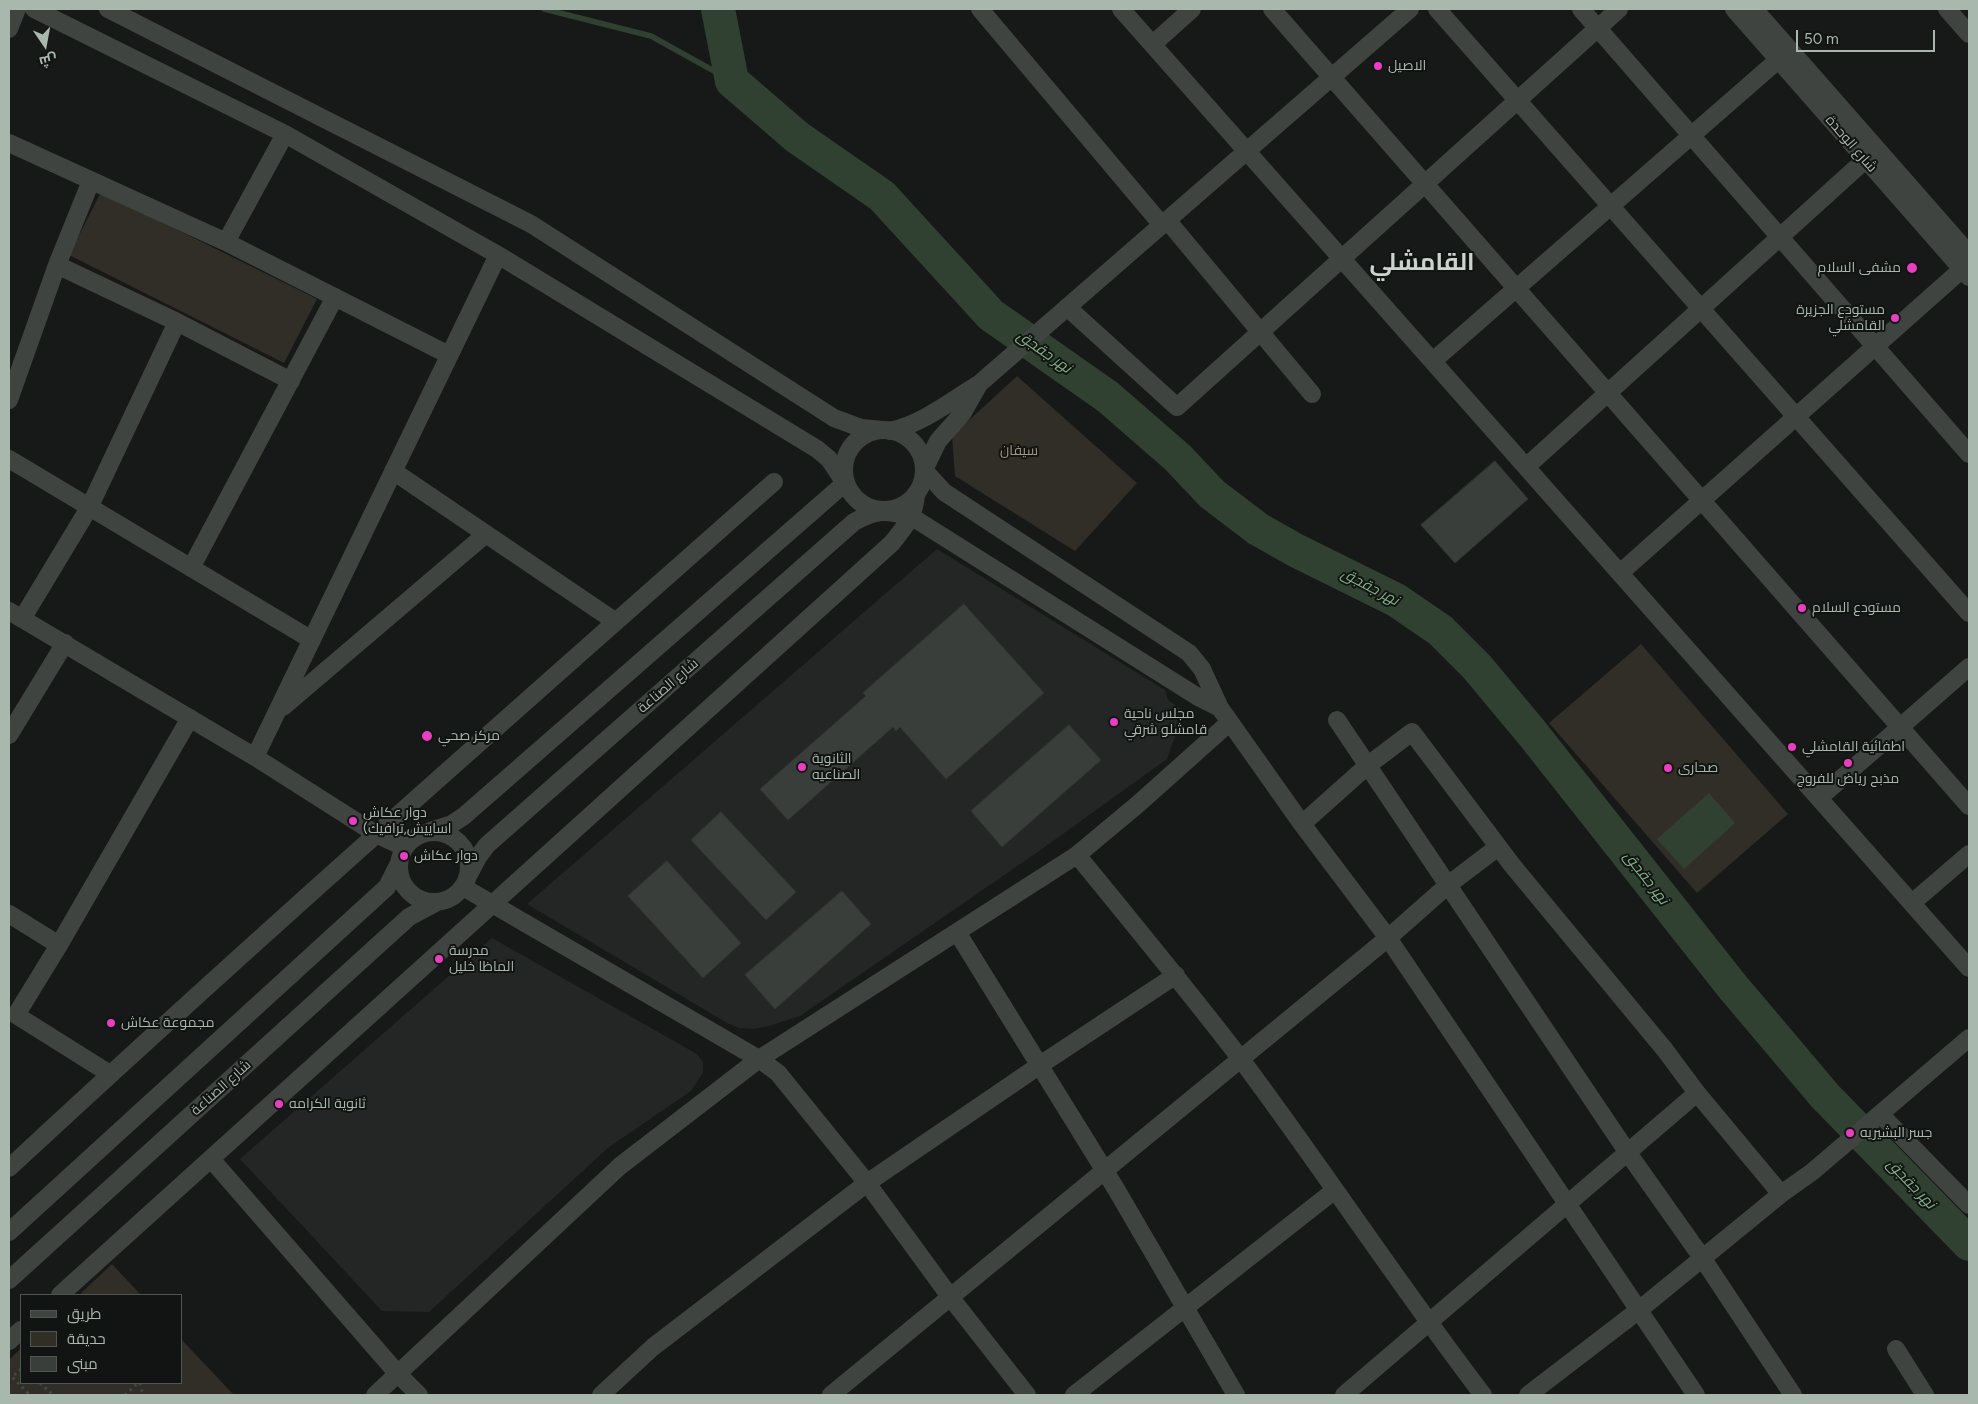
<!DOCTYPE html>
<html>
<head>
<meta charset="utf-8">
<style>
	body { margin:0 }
	#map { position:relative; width:1978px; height:1404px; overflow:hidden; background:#171918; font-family:Figtree,Cairo,sans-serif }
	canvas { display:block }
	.frame { position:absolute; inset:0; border:10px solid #a9b8ad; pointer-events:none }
	.legend { position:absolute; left:20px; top:1294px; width:162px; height:90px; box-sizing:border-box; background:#121413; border:1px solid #4e5651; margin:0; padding:6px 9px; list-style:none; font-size:15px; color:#a9b8ad }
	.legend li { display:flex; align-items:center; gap:10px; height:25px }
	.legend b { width:25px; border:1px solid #4e5651 }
	.north { position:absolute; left:20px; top:20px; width:50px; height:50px; -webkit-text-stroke:4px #121413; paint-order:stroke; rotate:168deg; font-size:14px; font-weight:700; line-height:20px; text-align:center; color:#a9b8ad }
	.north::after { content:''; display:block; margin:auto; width:18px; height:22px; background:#a9b8ad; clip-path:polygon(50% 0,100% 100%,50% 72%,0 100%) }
	.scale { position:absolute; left:1796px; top:30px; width:139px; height:22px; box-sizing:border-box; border:2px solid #a9b8ad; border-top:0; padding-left:6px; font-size:15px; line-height:18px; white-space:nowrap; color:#a9b8ad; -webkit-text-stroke:4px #121413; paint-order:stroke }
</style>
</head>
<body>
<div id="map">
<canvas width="1978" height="1404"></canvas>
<div class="frame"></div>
<ul class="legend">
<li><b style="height:6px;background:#3f4441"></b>طريق</li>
<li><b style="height:14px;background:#302e27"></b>حديقة</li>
<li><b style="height:14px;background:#393e3b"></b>مبنى</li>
</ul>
<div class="north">ش</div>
<div class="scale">50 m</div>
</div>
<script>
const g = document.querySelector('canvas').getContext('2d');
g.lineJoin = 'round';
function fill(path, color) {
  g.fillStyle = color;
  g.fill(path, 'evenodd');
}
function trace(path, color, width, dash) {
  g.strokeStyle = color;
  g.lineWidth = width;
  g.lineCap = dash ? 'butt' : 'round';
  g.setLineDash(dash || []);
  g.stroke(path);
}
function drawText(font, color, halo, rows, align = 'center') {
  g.font = font + ' Figtree,Cairo,sans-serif';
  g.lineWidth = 4;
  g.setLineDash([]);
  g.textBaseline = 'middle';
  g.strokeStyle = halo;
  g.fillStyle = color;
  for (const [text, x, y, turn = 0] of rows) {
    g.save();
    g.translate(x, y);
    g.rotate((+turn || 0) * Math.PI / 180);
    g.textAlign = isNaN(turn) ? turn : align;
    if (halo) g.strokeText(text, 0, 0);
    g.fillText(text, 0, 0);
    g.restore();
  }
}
fill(new Path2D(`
	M937 549 1165 690 1168 700 1184 711 1167 759 1042 849 800 1016 769 1026 753 1029 739 1028 727 1023 527 904Z
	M492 938 697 1054 703 1062V1073L691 1091 609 1147 429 1312 382 1311 240 1159Z`), '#232624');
fill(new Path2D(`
	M101 192 317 299 284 363 69 255Z
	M1017 376 1137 483 1075 551 955 476 952 436Z
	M1641 644 1788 814 1697 893 1549 723Z
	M112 1264 141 1295H79Z
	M181 1339 234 1395H9V1360L21 1348V1383H181Z`), '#302e27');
fill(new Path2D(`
	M1709 793 1735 823 1684 869 1657 839Z`), '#304131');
trace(new Path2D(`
	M544 9 651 36 732 81`), '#304131', 5.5);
trace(new Path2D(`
	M718 9 732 81 797 137 882 196 991 315 1108 397 1178 458 1212 494 1258 529 1297 551 1396 600 1440 630 1477 667 1532 733 1732 986 1825 1096 1969 1244`), '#304131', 34);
const building = new Path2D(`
	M1495 461 1528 499 1455 563 1421 525Z
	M964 604 1044 693 946 779 900 727 896 731 893 727 788 820 760 789 866 696 863 693Z
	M1069 725 1101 760 1002 847 971 811Z
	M721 812 796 892 766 920 691 840Z
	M667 861 741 943 703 978 628 896Z
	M842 891 871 924 775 1009 745 975Z`);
fill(building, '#393e3b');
trace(building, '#313433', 1);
trace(new Path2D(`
	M21 1369 12 1377 28 1393 25 1395
	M40 1383 53 1395
	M140 1383 143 1395
	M125 1395 138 1383`), '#424944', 3, [2.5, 4]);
trace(new Path2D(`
	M34 9 285 134 498 255 817 449 829 459 845 483 464 816 452 824 430 831
	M108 9 531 224 834 418 861 428 883 430
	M980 9 1162 225
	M1121 9 1969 968
	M1272 9 1969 806
	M1437 9 1969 613
	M1581 9 1969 454
	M1734 9 1969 277
	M1754 9 1969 254
	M1947 9 1969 34
	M9 29 17 9
	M1153 44 1192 9
	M9 143 226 242 449 355
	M1167 220 1312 394
	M226 242 285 134
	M57 265 177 322 291 381
	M1067 307 1177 407 1619 9
	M1433 361 1778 60
	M979 384 962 414 938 441 924 470 944 492 1189 653 1202 669 1220 708 1302 824 1388 938 1696 1395
	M9 400 57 265 91 181
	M844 470a40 40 0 1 1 80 0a40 40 0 1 1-80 0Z
	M890 431C924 423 949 402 979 384L1410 9
	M9 459 312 640
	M1526 467 1865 160
	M393 471 616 622
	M191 568 335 297
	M1620 573 1969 263
	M9 611 255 757 376 834 404 847
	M22 619 89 508 177 322
	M283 707 486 534
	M1337 720 1628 1153 1703 1259 1793 1395
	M9 735 65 643
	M255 757 498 255
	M1819 798 1969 667
	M1302 824 1367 766 1412 732 1512 865 1665 1050 1697 1093 1781 1194
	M399 867a35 35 0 1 1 70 0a35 35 0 1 1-70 0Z
	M1077 855C1132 922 1187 989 1240 1058 1323 1169 1399 1285 1483 1395
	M467 878 478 857 487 845 854 522C877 509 887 510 912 517L1198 697 1220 708
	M463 887 759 1059 778 1073 867 1183 951 1298 1027 1395
	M1912 903 1969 854
	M9 914 59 945
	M957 932 1116 1189 1236 1395
	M110 1074 16 1015 59 945 190 718
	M1880 1114 1969 1205
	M211 1159 398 1374 419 1395
	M9 1168C260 935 517 709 774 482
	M9 1232 387 887 398 865
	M9 1280 409 917 437 902
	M60 1295 892 543C905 527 915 515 916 494
	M9 1341 21 1330
	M1896 1349 1925 1395
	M375 1395 620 1166 759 1059 1077 855 1137 805 1230 722
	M601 1395 653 1347 867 1183 1040 1065 1176 975
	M831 1395 1388 938 1448 885 1498 847
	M1074 1395 1335 1190
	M1344 1395 1697 1093
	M1528 1395 1639 1310 1781 1194 1812 1172 1969 1038`), '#3f4441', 18);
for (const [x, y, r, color] of [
	[1378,66,5,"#ea3dbf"],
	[1912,268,6,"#ea3dbf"],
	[1895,318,5,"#ea3dbf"],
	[1802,608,5,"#ea3dbf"],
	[1114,722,5,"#ea3dbf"],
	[427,736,6,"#ea3dbf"],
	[1792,747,5,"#ea3dbf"],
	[1848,763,5,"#ea3dbf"],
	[802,767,5,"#ea3dbf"],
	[1668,768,5,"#ea3dbf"],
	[353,821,5,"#ea3dbf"],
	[404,856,5,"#ea3dbf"],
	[439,959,5,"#ea3dbf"],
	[111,1023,5,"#ea3dbf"],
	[279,1104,5,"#ea3dbf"],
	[1850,1133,5,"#ea3dbf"]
]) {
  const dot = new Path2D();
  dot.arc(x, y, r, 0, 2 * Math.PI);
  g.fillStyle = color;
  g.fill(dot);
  trace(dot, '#121413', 2);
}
drawText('14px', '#a9b8ad', '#121413', [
	["الاصيل",1388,66],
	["مشفى السلام",1901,268,"right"],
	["مستودع الجزيرة",1885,310,"right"],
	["القامشلي",1885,326,"right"],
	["مستودع السلام",1812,608],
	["مجلس ناحية",1124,714],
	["قامشلو شرقي",1124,730],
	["مركز صحي",438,736],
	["اطفائية القامشلي",1802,747],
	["الثانوية",812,759],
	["الصناعيه",812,775],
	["صحارى",1678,768],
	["مذبح رياض للفروج",1848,779,"center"],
	["دوار عكاش",363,813],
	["(اساييش٫ترافيك",363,829],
	["دوار عكاش",414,856],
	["مدرسة",449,951],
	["الماظا خليل",449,967],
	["مجموعة عكاش",121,1023],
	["ثانوية الكرامه",289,1104],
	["جسر البشيريه",1860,1133]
], 'left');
drawText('14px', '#a9b8ad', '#121413', [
	["شارع الوحدة",1851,144,49],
	["شارع الصناعة",668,686,-41],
	["شارع الصناعة",221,1088,-42]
]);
drawText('14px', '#a29681', '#121413', [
	["سيفان",1019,451]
]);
drawText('italic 15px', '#82b184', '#121413', [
	["نهر جقجق",1044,352,35],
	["نهر جقجق",1370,587,28],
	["نهر جقجق",1646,878,52],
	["نهر جقجق",1911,1184,46]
]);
drawText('bold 24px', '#cad4cd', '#121413', [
	["القامشلي",1422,263]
]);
</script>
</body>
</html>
